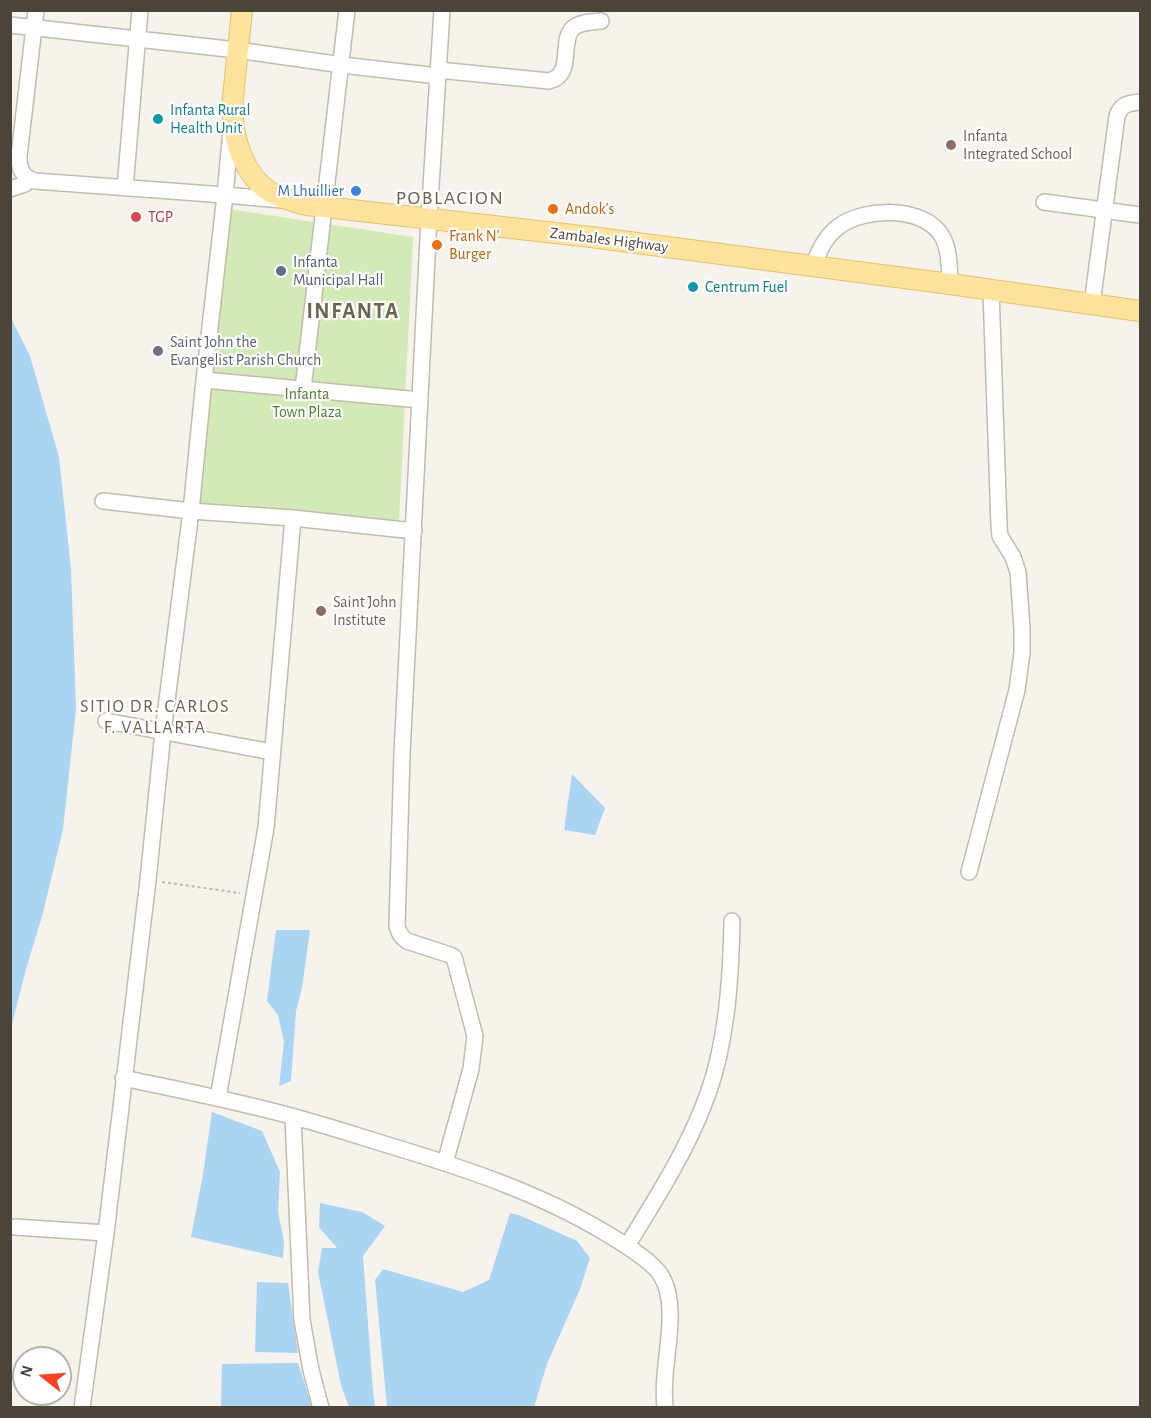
<!DOCTYPE html>
<html>
<head>
<meta charset="utf-8">
<style>
	body { margin:0 }
	#map { position:relative; width:1151px; height:1418px; overflow:hidden; background:#f6f3ec; font-family:"Alegreya Sans",sans-serif }
	canvas { display:block }
	.frame { position:absolute; inset:0; border:12px solid #4b4439; pointer-events:none }
	.north { position:absolute; left:12px; top:1346px; width:60px; height:60px; box-sizing:border-box; background:#fff; border:2px solid #b7b4b0; border-radius:50%; rotate:287deg; font-size:16px; font-weight:700; line-height:24px; text-align:center; color:#4b4439 }
	.north::after { content:''; display:block; margin:auto; width:21px; height:27px; background:#fc3f1d; clip-path:polygon(50% 0,100% 100%,50% 72%,0 100%) }
</style>
</head>
<body>
<div id="map">
<canvas width="1151" height="1418"></canvas>
<div class="frame"></div>
<div class="north">N</div>
</div>
<script>
const g = document.querySelector('canvas').getContext('2d');
g.lineJoin = 'round';
function fill(path, color) {
  g.fillStyle = color;
  g.fill(path, 'evenodd');
}
function trace(path, color, width, dash) {
  g.strokeStyle = color;
  g.lineWidth = width;
  g.lineCap = dash ? 'butt' : 'round';
  g.setLineDash(dash || []);
  g.stroke(path);
}
function drawText(font, color, halo, rows, align = 'center') {
  g.font = font + ' "Alegreya Sans",sans-serif';
  g.lineWidth = 4.5;
  g.setLineDash([]);
  g.textBaseline = 'middle';
  g.strokeStyle = halo;
  g.fillStyle = color;
  for (const [text, x, y, turn = 0] of rows) {
    g.save();
    g.translate(x, y);
    g.rotate((+turn || 0) * Math.PI / 180);
    g.textAlign = isNaN(turn) ? turn : align;
    if (halo) g.strokeText(text, 0, 0);
    g.fillText(text, 0, 0);
    g.restore();
  }
}
fill(new Path2D(`
	M229 209 413 237 399 522 199 507Z`), '#d2eab5');
fill(new Path2D(`
	M11 318 30 356 59 457 71 569 76 709 63 829 43 913 26 969 11 1028Z
	M572 774 605 808 595 835 564 830Z
	M276 930H310L302 988 296 1011 291 1081 279 1086 284 1042 278 1015 267 1001Z
	M212 1112 262 1131 280 1172 278 1211 284 1242 283 1258 191 1237 203 1174Z
	M320 1203 362 1212 385 1226 363 1256 373 1391 375 1407H349L341 1385 318 1272 322 1248H337L319 1227Z
	M510 1213 519 1215 577 1241 590 1258 580 1289 547 1364 534 1407H387L375 1280 383 1269 463 1292 489 1280Z
	M257 1282 288 1283 298 1353 255 1352Z
	M298 1363 312 1407H221L222 1364Z`), '#a9d4f2');
const minor = new Path2D(`
	M36 10 19 156C19 169 22 177 35 181L225 195 231 130
	M442 10 429 218 402 754 397 926C399 933 401 937 407 941L450 955 454 957 475 1036 471 1069 445 1163
	M10 25 237 50 342 65 438 76
	M438 70 549 81C575 75 559 41 573 28 579 22 594 22 601 21
	M125 188 140 10
	M10 189 25 184 28 179
	M1044 202 1140 215
	M813 266C819 251 825 237 838 227 864 207 926 205 943 238 950 252 949 269 950 284
	M1092 304 1117 116C1121 104 1129 103 1140 102
	M204 380 420 400
	M303 389 347 10
	M103 501 191 511 293 518 414 531
	M106 721 272 752
	M969 872 1017 690 1022 653V629L1018 572 1013 557 1000 536 999 526 991 290
	M123 1078C180 1090 236 1101 291 1116 325 1125 358 1136 391 1146 467 1169 542 1194 609 1235 624 1244 654 1262 662 1277 677 1303 667 1347 665 1376 664 1386 664 1397 665 1408
	M218 1098 266 828 293 518
	M293 1117 302 1320 311 1370 321 1408
	M15 1227 106 1233
	M627 1246C660 1192 696 1137 714 1075 728 1025 731 972 732 921
	M82 1408 106 1233 148 880 163 732 191 511 204 380 225 195 282 200`);
const major = new Path2D(`
	M242 10 232 107C233 138 243 176 272 193 283 199 295 202 307 205L591 237 950 284 1140 311`);
trace(minor, '#c2bbae', 18);
trace(major, '#e6c16a', 22);
trace(new Path2D(`
	M162 882 240 893`), '#c4b79f', 2, [3, 3]);
trace(minor, '#fff', 15);
trace(major, '#ffe39c', 20);
for (const [x, y, r, color] of [
	[158,119,6,"#0f9aa8"],
	[951,145,6,"#8d6e63"],
	[356,191,6,"#3f7fe0"],
	[553,209,6,"#e8710a"],
	[136,217,6,"#e0444e"],
	[437,245,6,"#e8710a"],
	[281,271,6,"#5c6f8a"],
	[693,287,6,"#0f9aa8"],
	[158,351,6,"#6b7280"],
	[321,611,6,"#8d6e63"]
]) {
  const dot = new Path2D();
  dot.arc(x, y, r, 0, 2 * Math.PI);
  g.fillStyle = color;
  g.fill(dot);
  trace(dot, '#fff', 2);
}
drawText('16px', '#0d838f', '#fff', [
	["Infanta Rural",170,110],
	["Health Unit",170,128],
	["Centrum Fuel",705,287]
], 'left');
drawText('16px', '#785e54', '#fff', [
	["Infanta",963,136],
	["Integrated School",963,154],
	["Saint John",333,602],
	["Institute",333,620]
], 'left');
drawText('16px', '#366cbe', '#fff', [
	["M Lhuillier",344,191]
], 'right');
drawText('16px', '#c56008', '#fff', [
	["Andok's",565,209],
	["Frank N'",449,236],
	["Burger",449,254]
], 'left');
drawText('16px', '#be3a42', '#fff', [
	["TGP",148,217]
], 'left');
drawText('16px', '#4b4439', '#fff', [
	["Zambales Highway",609,240,7]
]);
drawText('16px', '#4e5e75', '#fff', [
	["Infanta",293,262],
	["Municipal Hall",293,280]
], 'left');
drawText('16px', '#5b616d', '#fff', [
	["Saint John the",170,342],
	["Evangelist Parish Church",170,360]
], 'left');
drawText('16px', '#4a7f2a', '#fff', [
	["Infanta",307,394],
	["Town Plaza",307,412]
]);
g.letterSpacing = '1.5px';
drawText('18px', '#6e6250', '#fff', [
	["SITIO DR. CARLOS",155,707],
	["F. VALLARTA",155,728]
]);
g.letterSpacing = '0px';
g.letterSpacing = '1.5px';
drawText('20px', '#6e6250', '#fff', [
	["POBLACION",450,198]
]);
g.letterSpacing = '0px';
g.letterSpacing = '1.5px';
drawText('bold 22px', '#6e6250', '#fff', [
	["INFANTA",353,311]
]);
g.letterSpacing = '0px';
</script>
</body>
</html>
